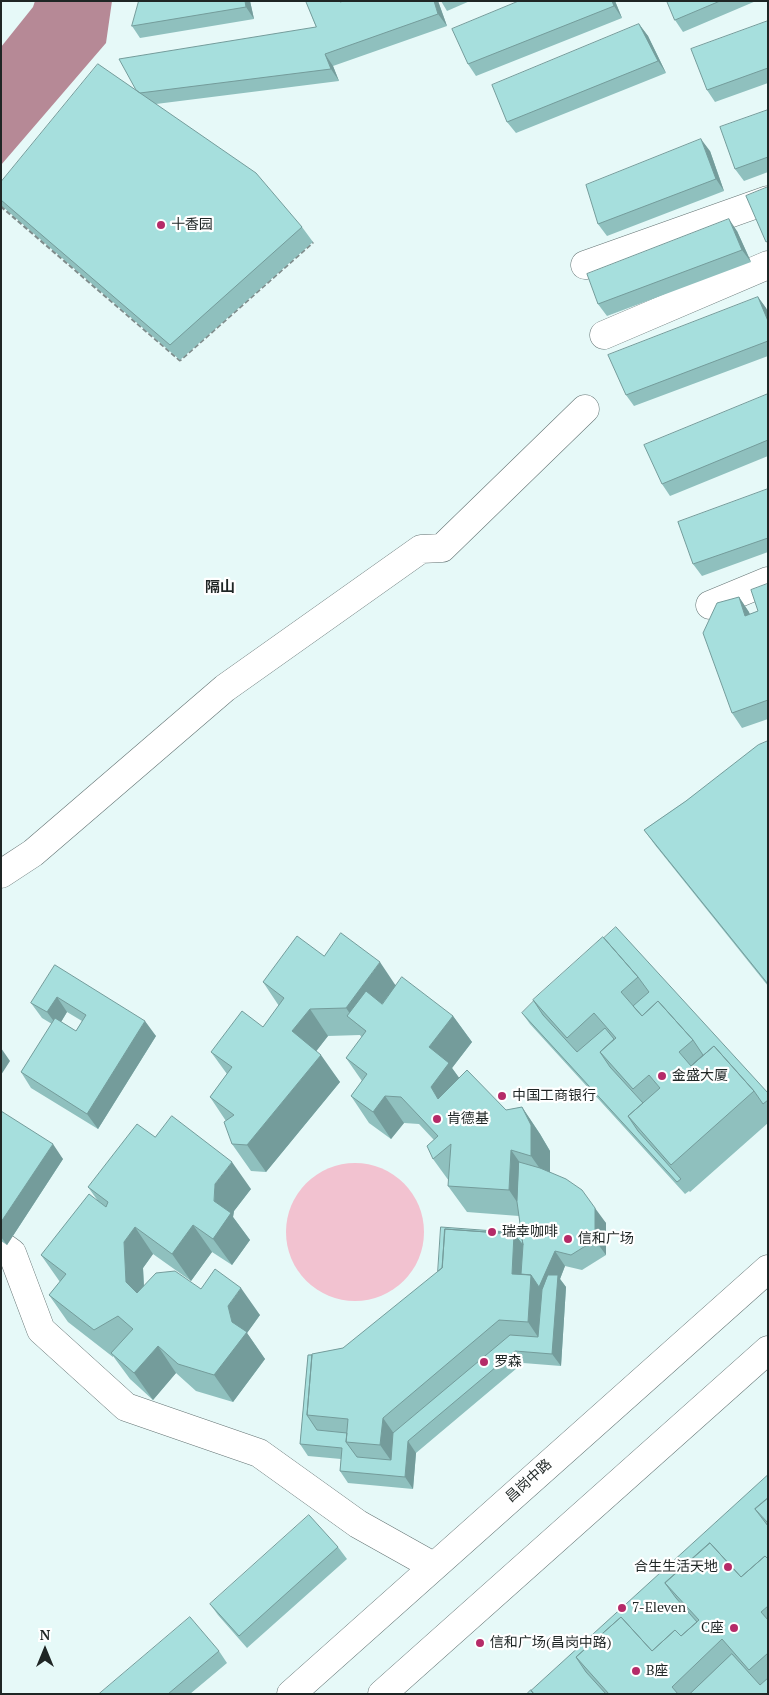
<!DOCTYPE html>
<html>
<head>
<meta charset="utf-8">
<style>
	body { margin:0 }
	#map { position:relative; width:769px; height:1695px; overflow:hidden; background:#e6f9f8; font-family:"PT Serif",serif }
	canvas { display:block }
	.frame { position:absolute; inset:0; border:2px solid #1f2625; pointer-events:none }
	.north { position:absolute; left:20px; top:1625px; width:50px; height:50px; -webkit-text-stroke:4px #fff; paint-order:stroke; rotate:0deg; font-size:14px; font-weight:700; line-height:20px; text-align:center; color:#1f2625 }
	.north::after { content:''; display:block; margin:auto; width:18px; height:22px; background:#1f2625; clip-path:polygon(50% 0,100% 100%,50% 72%,0 100%) }
</style>
</head>
<body>
<div id="map">
<canvas width="769" height="1695"></canvas>
<div class="frame"></div>
<div class="north">N</div>
</div>
<script>
const g = document.querySelector('canvas').getContext('2d');
g.lineJoin = 'round';
function fill(path, color) {
  g.fillStyle = color;
  g.fill(path, 'evenodd');
}
function trace(path, color, width, dash) {
  g.strokeStyle = color;
  g.lineWidth = width;
  g.lineCap = dash ? 'butt' : 'round';
  g.setLineDash(dash || []);
  g.stroke(path);
}
function drawText(font, color, halo, rows, align = 'center') {
  g.font = font + ' "PT Serif","Noto Sans SC",serif';
  g.lineWidth = 4.5;
  g.setLineDash([]);
  g.textBaseline = 'middle';
  g.strokeStyle = halo;
  g.fillStyle = color;
  for (const [text, x, y, turn = 0] of rows) {
    g.save();
    g.translate(x, y);
    g.rotate((+turn || 0) * Math.PI / 180);
    g.textAlign = isNaN(turn) ? turn : align;
    if (halo) g.strokeText(text, 0, 0);
    g.fillText(text, 0, 0);
    g.restore();
  }
}
fill(new Path2D(`
	M286 1232a69 69 0 1 1 138 0a69 69 0 1 1-138 0Z`), '#f2c2d0');
fill(new Path2D(`
	M35 1H112L106 43 1 165V47L33 7Z`), '#b68996');
const minor = new Path2D(`
	M585 265 768 200
	M604 335 768 265
	M710 605 768 581
	M1 874 33 853 225 688 421 549 442 548 585 409
	M1 1245 12 1253 41 1330 126 1407 259 1453 358 1524 433 1566`);
const major = new Path2D(`
	M291 1694 768 1269
	M382 1694 768 1350`);
trace(minor, '#637373', 29);
trace(major, '#637373', 29);
trace(new Path2D(`
	M1 206 180 360 313 242`), '#7f8c8b', 3, [5, 2.5]);
trace(minor, '#fff', 28);
trace(major, '#fff', 28);
fill(new Path2D(`
	M139 1H250L254 19 140 38 132 26Z
	M306 1H438L447 26 333 66 339 81 156 104 302 227 313 242 180 360 3 207 1 205V182L136 90 316 27Z
	M441 1H470L447 11Z
	M615 1 622 18 476 76 468 64Z
	M667 1H756L683 32 675 20Z
	M768 21V83L715 102 707 90Z
	M639 24 648 36 666 73 516 133 507 122Z
	M768 110V172L744 181 735 169Z
	M710 151 724 191 607 236 598 224Z
	M737 231 751 262 607 316 598 304Z
	M758 297 766 308 768 312V356L634 406 626 395Z
	M768 394V456L670 496 662 484Z
	M768 489V552L702 576 693 564Z
	M768 585V719L742 728 732 713 739 597 750 614 758 611Z
	M768 741V986L655 845 644 830 686 801Z
	M603 937 768 1093V1123L690 1192 689 1191 685 1194 530 1024 522 1013Z
	M324 956 396 985 453 1016 472 1042 452 1068 459 1078 506 1110 522 1107 540 1134 550 1151V1172L606 1223V1255L582 1270 565 1266 560 1279 566 1287 561 1366 523 1363 416 1453 413 1489 348 1483 340 1471 341 1459 308 1456 300 1444 308 1355 343 1348 521 1233 519 1216 467 1212 448 1186 449 1181 433 1159 434 1140 419 1124 404 1123 391 1139 369 1123 351 1096 362 1081 346 1058 362 1038 360 1035 328 1036 316 1051 340 1082 266 1172 251 1171 232 1144 226 1121 210 1097 227 1074 211 1052 263 1027 279 1006 263 982Z
	M55 965 156 1036 98 1129 31 1088 21 1072 52 1024 42 1018 31 1003ZM67 1012 82 1021 76 1031 61 1022Z
	M1 1111 63 1159 7 1245 1 1241Z
	M88 1187 251 1189 234 1211 233 1217 250 1240 232 1265 212 1252 191 1281 153 1254 143 1268 144 1286 201 1289 260 1315 247 1333 265 1359 233 1402 196 1391 176 1373 153 1400 130 1379 113 1356V1357L68 1322 49 1295 60 1282 41 1255 98 1201Z
	M768 1475V1694H527L531 1691Z
	M338 1547 347 1559 247 1648 218 1615 210 1604Z
	M219 1651 227 1663 190 1694H99Z`), '#8fc0be');
fill(new Path2D(`
	M245 1H250L254 19 246 7Z
	M434 1H438L447 26 438 14Z
	M612 1H615L622 18 614 6Z
	M639 24 648 36 666 73 658 61Z
	M325 54 333 66 339 81 331 69Z
	M701 139 710 151 724 191 716 179Z
	M729 219 737 231 751 262 742 250Z
	M758 297 766 308 768 312V321Z
	M739 597 749 612 755 631 745 616Z
	M380 962 398 989 367 1032 358 1025 346 1008Z
	M57 997 67 1012 58 1027 47 1012Z
	M310 1009 328 1036 311 1058 292 1031Z
	M453 1016 472 1042 452 1068 468 1090 438 1099 431 1087 429 1047Z
	M145 1021 156 1036 98 1129 87 1114Z
	M1 1048 10 1061 1 1075Z
	M321 1055 340 1082 266 1172 247 1145Z
	M385 1096 404 1123 391 1139 373 1112Z
	M522 1107 540 1134 550 1151V1183L531 1156Z
	M53 1144 63 1159 7 1245 1 1237V1222Z
	M511 1150 530 1177 527 1217 509 1190Z
	M232 1162 251 1189 234 1211 233 1217 250 1240 232 1265 213 1239 215 1184Z
	M595 1208 606 1223V1255L595 1240Z
	M193 1225 212 1252 191 1281 172 1254Z
	M135 1227 153 1254 143 1268 145 1309 126 1282 124 1242Z
	M514 1234 555 1251 565 1266 560 1279 566 1287 561 1366 552 1354 546 1349 528 1322 512 1274Z
	M241 1288 260 1315 247 1333 265 1359 233 1402 214 1375 232 1322 228 1306Z
	M158 1346 176 1373 153 1400 134 1373Z
	M383 1418 402 1445 399 1472 380 1445Z
	M408 1441 416 1453 413 1489 405 1477Z`), '#749c9b');
const building = new Path2D(`
	M139 1H245L246 7 132 26Z
	M306 1H340V2L344 1H434L438 14 325 54 331 69 140 93 136 90 119 59 316 27Z
	M519 1H612L614 6 468 64 452 29Z
	M667 1H720L675 20Z
	M768 21V68L707 90 691 49Z
	M639 24 658 61 507 122 492 85Z
	M98 64 256 173 302 227 170 345 1 200V182Z
	M768 110V157L735 169 720 127Z
	M701 139 716 179 598 224 586 185Z
	M768 187V241L766 242 746 196Z
	M729 219 742 250 598 304 587 274Z
	M758 297 768 321V341L626 395 608 355Z
	M768 394V440L662 484 644 445Z
	M768 489V538L693 564 678 522Z
	M767 584 768 585V700L732 713 703 633 717 603 739 597 745 616 758 611 751 590Z
	M768 741V984L644 830 686 801 758 745Z
	M616 927 768 1093V1100L763 1104 754 1091 714 1046 691 1066 703 1055 693 1040 658 1001 642 1016 633 1006 649 992 638 977 604 938Z
	M341 933 380 962 346 1008 310 1009 292 1031 321 1055 247 1145 232 1144 224 1122 234 1115 210 1097 232 1067 211 1052 242 1011 263 1027 284 998 263 982 297 936 324 956Z
	M603 937 638 977 621 992 642 1016 658 1001 693 1040 679 1052 691 1066 714 1046 754 1091 671 1165 628 1116 660 1088 649 1075 633 1089 600 1052 616 1038 594 1013 567 1038 533 1000Z
	M55 965 145 1021 87 1114 21 1072 55 1018 76 1031 86 1015 57 997 47 1012 31 1003Z
	M402 977 453 1016 429 1047 449 1063 431 1087 438 1099 467 1070 506 1110 522 1107 531 1125V1156L511 1150 509 1190 448 1186 451 1144 433 1159 427 1146 438 1136 401 1097 385 1096 373 1112 351 1096 367 1074 346 1058 366 1031 347 1016 366 991 382 1004Z
	M534 1001 543 1015 577 1052 605 1028 614 1039 600 1052 610 1067 643 1103 628 1116 638 1131 681 1179 677 1182 522 1013Z
	M1 1111 53 1144 1 1222Z
	M172 1116 232 1162 215 1184 214 1201 231 1213 213 1239 193 1225 172 1254 135 1227 124 1242 126 1282 137 1293 156 1273 175 1271 201 1289 215 1269 241 1288 228 1306 232 1322 247 1332 214 1375 178 1364 158 1346 134 1373 111 1353 133 1329 118 1316 94 1330 49 1295 66 1274 41 1255 89 1194 106 1207 108 1202 88 1187 137 1124 155 1137Z
	M519 1162 540 1168 566 1179 582 1190 595 1208V1240L571 1255 555 1251 539 1287 531 1275 521 1274 523 1245 517 1202Z
	M441 1227 521 1233 523 1245 514 1234 445 1229 442 1268 438 1271Z
	M445 1229 514 1234 512 1274 531 1275 528 1322 499 1320 383 1418 380 1445 346 1442 348 1419 307 1415 312 1354 343 1348 442 1268Z
	M548 1275H558L552 1354 515 1351 408 1441 405 1477 340 1471 342 1448 300 1444 308 1355H312L307 1415 317 1430 347 1433 346 1442 357 1457 391 1460 393 1433 510 1335 538 1337 542 1290Z
	M768 1475V1498L755 1509 768 1526V1559L765 1556 741 1577 710 1543 665 1583 676 1598 697 1622 681 1636 675 1630 652 1651 621 1617 576 1657 586 1672 606 1694H534L531 1691Z
	M768 1498V1523L755 1509Z
	M309 1515 338 1547 239 1636 210 1604Z
	M710 1543 741 1577 765 1556 768 1559V1606L761 1612 768 1620V1653L749 1670 722 1639 672 1687 678 1694H609L576 1657 621 1617 652 1651 675 1630 681 1636 699 1620 665 1583Z
	M190 1617 219 1651 168 1694H99Z
	M732 1654 760 1685 768 1678V1694H690Z
	M531 1690 534 1694H527Z`);
fill(building, '#a6dfdd');
trace(building, '#749c9b', 1);
for (const [x, y, r, color] of [
	[161,225,5,"#b52b68"],
	[662,1076,5,"#b52b68"],
	[502,1096,5,"#b52b68"],
	[437,1119,5,"#b52b68"],
	[492,1232,5,"#b52b68"],
	[568,1239,5,"#b52b68"],
	[484,1362,5,"#b52b68"],
	[728,1567,5,"#b52b68"],
	[622,1608,5,"#b52b68"],
	[734,1628,5,"#b52b68"],
	[480,1643,5,"#b52b68"],
	[636,1671,5,"#b52b68"]
]) {
  const dot = new Path2D();
  dot.arc(x, y, r, 0, 2 * Math.PI);
  g.fillStyle = color;
  g.fill(dot);
  trace(dot, '#fff', 2);
}
drawText('14px', '#1f2625', '#fff', [
	["十香园",171,225],
	["金盛大厦",672,1076],
	["中国工商银行",512,1096],
	["肯德基",447,1119],
	["瑞幸咖啡",502,1232],
	["信和广场",578,1239],
	["罗森",494,1362],
	["合生生活天地",718,1567,"right"],
	["7-Eleven",632,1608],
	["C座",724,1628,"right"],
	["信和广场(昌岗中路)",490,1643],
	["B座",646,1671]
], 'left');
drawText('14px', '#1f2625', '#fff', [
	["昌岗中路",529,1481,-42]
]);
drawText('bold 15px', '#1f2625', '#fff', [
	["隔山",220,588]
]);
</script>
</body>
</html>
